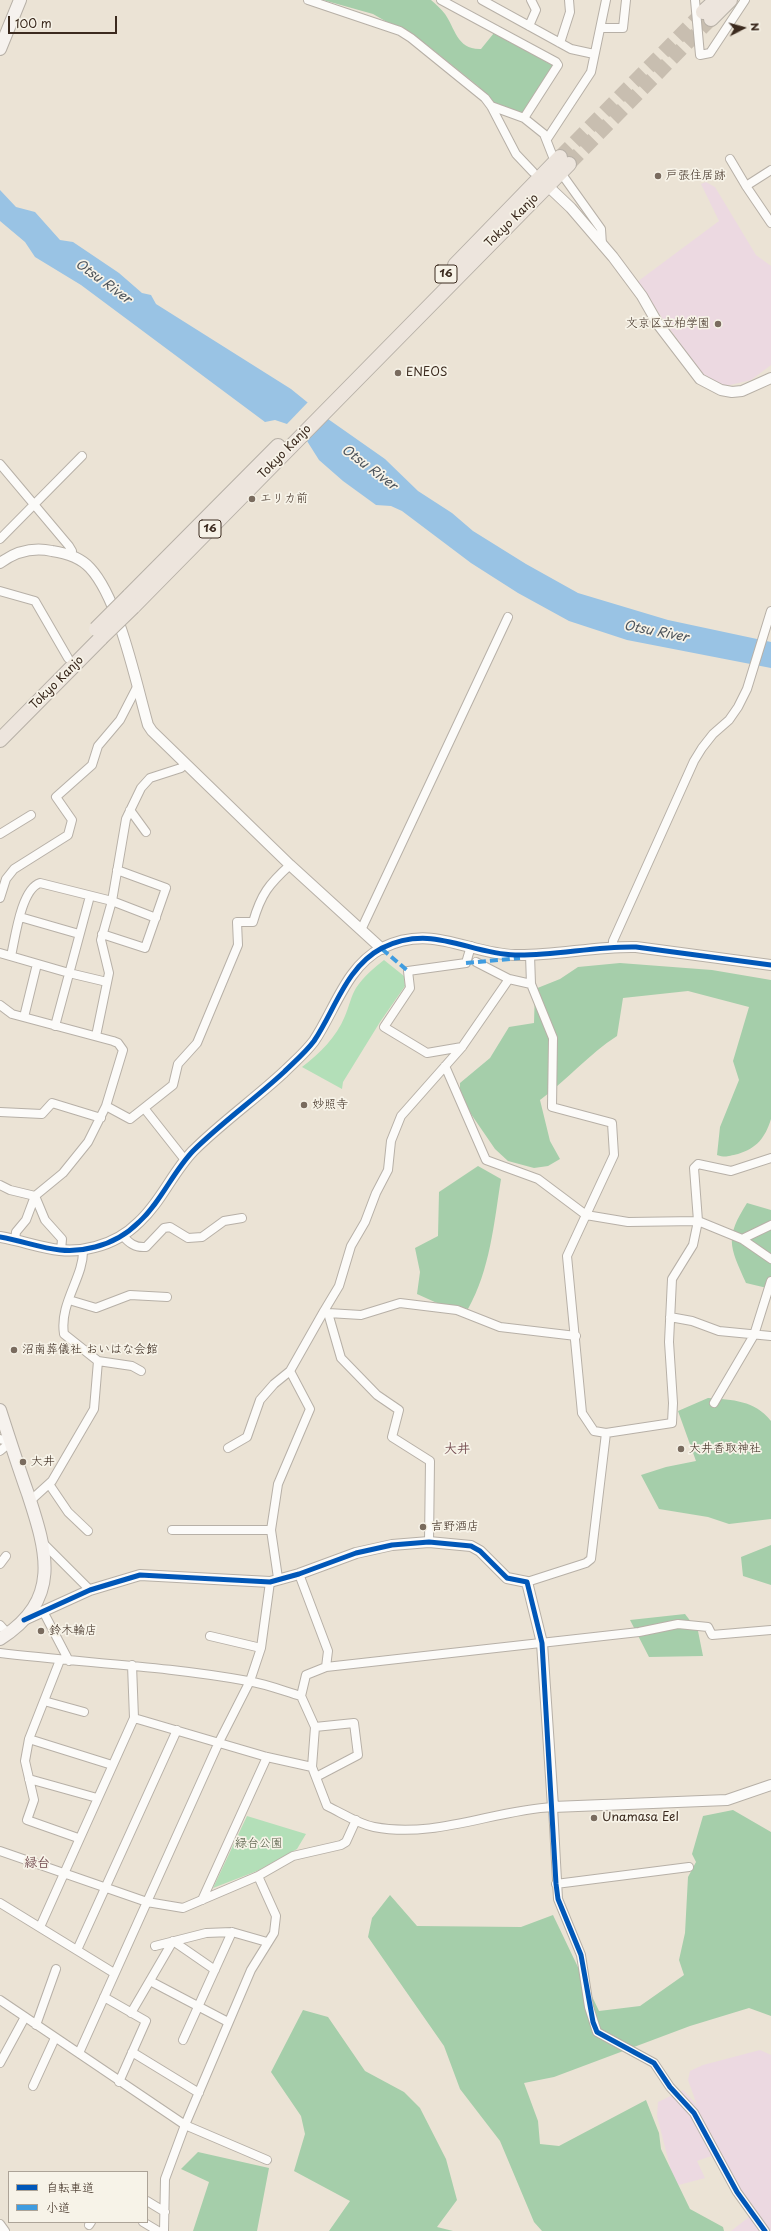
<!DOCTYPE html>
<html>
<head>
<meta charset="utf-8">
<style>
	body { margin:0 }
	#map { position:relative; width:771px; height:2231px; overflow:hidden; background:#ebe3d5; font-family:"Playpen Sans","Klee One",sans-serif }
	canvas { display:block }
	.legend { position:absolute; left:8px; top:2171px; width:140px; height:52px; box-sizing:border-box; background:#f7f3e8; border:1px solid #aca397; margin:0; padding:5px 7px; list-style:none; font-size:12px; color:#3b2a1e }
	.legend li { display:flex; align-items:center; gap:8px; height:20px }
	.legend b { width:20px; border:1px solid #aca397 }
	.north { position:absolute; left:723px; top:8px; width:40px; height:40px; -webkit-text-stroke:3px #f7f3e8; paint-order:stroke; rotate:84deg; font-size:11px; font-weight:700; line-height:16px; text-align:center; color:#3b2a1e }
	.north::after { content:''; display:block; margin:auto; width:14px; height:18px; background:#3b2a1e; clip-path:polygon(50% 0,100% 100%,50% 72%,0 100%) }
	.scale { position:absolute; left:8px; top:16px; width:109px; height:18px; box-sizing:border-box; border:2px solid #3b2a1e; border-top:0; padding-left:5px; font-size:12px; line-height:14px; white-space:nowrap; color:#3b2a1e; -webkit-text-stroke:3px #f7f3e8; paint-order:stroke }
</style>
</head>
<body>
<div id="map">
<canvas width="771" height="2231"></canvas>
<ul class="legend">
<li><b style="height:5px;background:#0057b8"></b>自転車道</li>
<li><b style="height:5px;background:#3f9ce0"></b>小道</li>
</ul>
<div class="north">N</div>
<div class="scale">100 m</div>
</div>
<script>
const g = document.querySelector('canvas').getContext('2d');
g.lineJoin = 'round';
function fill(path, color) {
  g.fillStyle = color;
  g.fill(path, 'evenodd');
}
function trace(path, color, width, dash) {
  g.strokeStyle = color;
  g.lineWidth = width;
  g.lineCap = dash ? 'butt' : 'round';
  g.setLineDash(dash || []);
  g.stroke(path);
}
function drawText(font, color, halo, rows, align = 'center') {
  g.font = font + ' "Playpen Sans","Klee One",sans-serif';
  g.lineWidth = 3.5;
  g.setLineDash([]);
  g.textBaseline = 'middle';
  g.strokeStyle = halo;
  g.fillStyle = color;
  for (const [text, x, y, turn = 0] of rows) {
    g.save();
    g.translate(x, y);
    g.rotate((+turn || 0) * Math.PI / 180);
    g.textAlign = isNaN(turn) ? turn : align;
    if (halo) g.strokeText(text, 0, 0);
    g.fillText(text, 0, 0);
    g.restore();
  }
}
fill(new Path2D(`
	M706 182 715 187 756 255 771 266V365L751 380 722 387 703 376 637 282 719 221 701 184Z
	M760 2050 771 2055V2231H731L749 2217 714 2155 697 2161 705 2178 675 2186 657 2116 658 2102 683 2090 697 2105 688 2080 690 2071 703 2065Z`), '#ecd9e1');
fill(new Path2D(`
	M384 960 404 976 405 986 380 1022 343 1082 342 1089 302 1067C320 1053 336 1038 345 1016 349 1007 351 996 356 988 364 976 374 968 384 960Z
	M247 1816 306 1834 297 1849 257 1871 213 1888Z`), '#b3dfb8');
fill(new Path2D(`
	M323 0H431C436 4 441 9 445 14 455 28 457 50 481 49L494 33 554 66 523 113 494 104 478 86 427 45 373 14Z
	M620 963 712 970 771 980V1119C765 1138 757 1148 738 1154 728 1156 726 1158 717 1155L720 1127 739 1080 733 1061 749 1007 688 991 623 998 617 1036C589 1054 567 1080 540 1100L550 1141 560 1159 548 1166 534 1168 508 1161 495 1149 460 1098V1083L490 1058 509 1027 534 1023 535 989 560 979 578 967Z
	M478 1166 501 1179C494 1223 490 1270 468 1309L437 1303 417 1294 420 1272 415 1248 438 1236 439 1192Z
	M747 1203 771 1210V1286L767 1288 746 1283C729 1245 725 1238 747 1203Z
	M708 1398C733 1400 754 1400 771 1421V1519L729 1524 708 1517 659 1509 641 1475 666 1467 696 1461 678 1411Z
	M771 1545V1585L743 1576 741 1557Z
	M685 1614 698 1631 703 1656 649 1657 630 1620Z
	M733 1810 771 1832V2016L749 2008 690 2026 554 2077 524 2083 538 2121 540 2144 559 2146 646 2100 659 2133 661 2149 690 2209 723 2227 724 2231H542L534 2222 500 2141 460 2089 444 2046 368 1937 372 1918 390 1895 417 1926 521 1927 553 1915 599 2011 640 2006 684 1975 679 1960 685 1933 688 1877 696 1862 692 1854 703 1816Z
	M303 2010 328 2017 365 2071 404 2092 420 2108 446 2159 457 2200 437 2227 453 2231H329L350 2201 294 2171 305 2134 301 2116 271 2072Z
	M198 2152 269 2168 257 2231H193L209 2182 181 2169Z`), '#a5ceaa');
fill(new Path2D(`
	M0 190 16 207 35 212 60 240 73 242 119 273 142 293 151 295 156 304 291 389 328 419 385 459 418 491 452 513 473 531 526 564 578 593 668 620 771 642V668L627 640 569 621 518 593 471 563 402 511 391 506 376 505 343 481 319 460 307 441 287 424 275 420 265 422 81 285 35 257 25 242 0 221Z`), '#99c3e4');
fill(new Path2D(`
	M309 401 328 417 304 441 285 426Z`), '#ebe3d5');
trace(new Path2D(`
	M560 157 703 12
	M569 164 711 19`), '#c8beb0', 14, [14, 7]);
const minor = new Path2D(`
	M308 0 400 31 411 38 485 98 491 106 516 154 533 172
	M441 0 556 62 558 65 524 118
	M482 0 571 49 594 54
	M695 0 700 55 710 53 745 0
	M529 26 536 10 531 0
	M601 28H623L626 0
	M560 43 570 12 569 0
	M491 106 524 118 544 134 555 162
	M547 139 591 72 606 0
	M730 159 746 186 771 223
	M561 173 601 229 602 245
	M746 186 771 170
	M0 464 69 546 72 551 71 556
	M0 539 82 456
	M0 591 35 601 68 658
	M130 810 146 832
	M0 834 31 815
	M0 898 6 879 14 869 68 835 72 820 56 797 92 765 98 746 120 720 137 687
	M20 917 79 934
	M361 930 508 617
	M102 934 145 948 166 888 117 870
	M613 947V941L694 761 702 748 713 734 729 720 738 707 747 689 771 611
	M0 953 69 973 107 982
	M530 955 531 984 553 1038 552 1107 612 1123 614 1155 586 1215 628 1222 698 1221 742 1239 771 1259
	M11 956C15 939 21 889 40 883L112 901 156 918
	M476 962 509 979 531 984
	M0 1005 12 1014 113 1041 118 1043 123 1050 106 1106 88 1142 63 1173 35 1196 26 1220 16 1232 15 1240
	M24 1017 37 964
	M55 1026 90 896
	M96 1036 109 973 101 940 112 901 126 819 141 788 150 778 181 768 185 764
	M462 1047 427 1053 384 1027 410 988 408 971 466 963 471 946
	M445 1066 486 1160 538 1179 586 1215 567 1256 582 1413 594 1431 606 1433
	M106 1106 130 1119 144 1108 185 1160
	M144 1108 173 1085 178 1064 197 1043 238 945 237 922H253C261 894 269 884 290 865
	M0 1112 42 1114 52 1103 101 1118
	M0 1185 10 1190 35 1196 45 1220 62 1239 61 1251
	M122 1235C129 1243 135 1248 146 1247L164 1228 170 1227 188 1238 202 1237 224 1221 242 1218
	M742 1239 771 1225
	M69 1300 96 1308 130 1295 167 1297
	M328 1313 361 1315 400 1303 457 1310 500 1327 576 1336
	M670 1317 692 1321 719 1331 771 1336
	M98 1361 132 1366 141 1371
	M714 1403 754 1335 771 1281
	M0 1439 11 1442 0 1451
	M228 1448 247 1437 260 1400 274 1384 290 1371
	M49 1484 68 1512 88 1531
	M30 1501 52 1481 94 1409 98 1361 64 1334C59 1303 84 1277 83 1250
	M172 1530H271
	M429 1542 430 1461 392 1437 399 1410 377 1395 341 1358 328 1313 324 1311 339 1286 351 1246 365 1222 376 1193 388 1170 391 1141 401 1116 462 1047 509 979
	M44 1544 90 1590
	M0 1564 6 1556
	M299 1574 328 1651 326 1667 306 1675 301 1696
	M278 1578 271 1530 278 1484 310 1409 290 1371 324 1311
	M527 1582 586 1563 591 1559 606 1433 672 1423 673 1403 669 1342 672 1279 693 1245 698 1221 694 1168 698 1164 731 1171 771 1158
	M44 1613 69 1661
	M0 1625 8 1634
	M210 1636 261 1648
	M0 1653C83 1663 166 1666 248 1681 266 1684 284 1691 301 1696L315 1727 312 1767 327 1806C342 1813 358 1824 374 1827 435 1839 494 1810 553 1807L558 1899 581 1955 589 2007 597 2032 654 2063 670 2087 694 2113 737 2192 765 2231
	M60 1660 29 1739 25 1761 34 1800 27 1820 78 1838
	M326 1667 639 1632 678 1624 708 1627 712 1635 771 1630
	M44 1701 84 1712
	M134 1718 267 1757 312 1767
	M315 1727 354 1723 358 1755 316 1777
	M29 1739 112 1765
	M29 1779 97 1798
	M0 1851 147 1902 183 1908 258 1876 293 1856 341 1845 346 1842 356 1820
	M556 1884 689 1867
	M202 1900 267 1757
	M0 1903 114 1973
	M40 1927 134 1718 132 1665
	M155 1946 206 1933 232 1932 267 1942
	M77 1950 177 1730
	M150 1981 228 2022
	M104 1997 146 2021 119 2082
	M0 2000 185 2125 267 2160
	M131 2013 173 1941 215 1970
	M36 2025 56 1969
	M183 2040 232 1932
	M132 2052 199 2093
	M79 2053 219 1742 250 1681 261 1648 270 1582
	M0 2063 25 2017
	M33 2086 55 2038
	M147 2201 165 2212
	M143 2222 158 2231
	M0 2224 5 2231
	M89 2225 91 2222
	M164 2231 165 2179 185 2125 251 1970 274 1933 276 1916 258 1876`);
const tertiary = new Path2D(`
	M552 190 571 208 613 257 642 296 658 324 700 379 721 390 732 392 742 391 771 378
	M0 563C15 552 33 547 52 551 66 553 81 558 90 568 119 599 136 683 148 725L152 731 290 865 382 949
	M0 1237C35 1243 59 1257 95 1247 111 1243 127 1234 139 1222 161 1202 172 1173 193 1151 221 1123 255 1099 284 1072 294 1062 305 1053 314 1041 335 1010 346 967 382 948 433 923 468 954 515 955 555 956 595 946 636 947L771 965
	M24 1620 90 1590 140 1575 270 1582 299 1574 356 1553 392 1545 429 1542 471 1546 480 1551 507 1578 527 1582 542 1643 553 1807 727 1800 771 1785`);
const secondary = new Path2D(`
	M0 49 20 0
	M0 1410C9 1438 18 1466 28 1494 47 1552 62 1600 0 1639`);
const trunk = new Path2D(`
	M703 12 716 0
	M711 19 730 0
	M455 265 560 157
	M129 596 278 446
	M133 607 569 164
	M0 740 101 638`);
trace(minor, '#b7b0a7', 10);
trace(tertiary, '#b7b0a7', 12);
trace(secondary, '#b7b0a7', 14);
trace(trunk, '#b7b0a7', 16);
trace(minor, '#fcfbf9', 8);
trace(tertiary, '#fcfbf9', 10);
trace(secondary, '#f6f2ee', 12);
trace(trunk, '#ede5dd', 14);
const trunkBridge = new Path2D(`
	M96 629 129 596
	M101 638 133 607`);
trace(trunkBridge, '#b7b0a7', 16, []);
trace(trunkBridge, '#ede5dd', 14);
trace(new Path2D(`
	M382 949 408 971
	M466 963 520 958`), '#3f9ce0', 4, [8, 4]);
trace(new Path2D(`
	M0 1237C35 1243 59 1257 95 1247 111 1243 127 1234 139 1222 161 1202 172 1173 193 1151 221 1123 255 1099 284 1072 294 1062 305 1053 314 1041 335 1010 346 967 382 948 433 923 468 954 515 955 555 956 595 946 636 947L771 965
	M24 1620 90 1590 140 1575 270 1582 299 1574 356 1553 392 1545 429 1542 471 1546 480 1551 507 1578 527 1582 542 1643 556 1884 558 1899 581 1955 593 2022 597 2032 654 2063 670 2087 694 2113 737 2192 765 2231`), '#0057b8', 5);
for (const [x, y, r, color] of [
	[658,176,4,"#796b5e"],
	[718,324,4,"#796b5e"],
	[398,373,4,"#796b5e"],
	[252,499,4,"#796b5e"],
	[304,1105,4,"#796b5e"],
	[14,1350,4,"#796b5e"],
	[681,1449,4,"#796b5e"],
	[23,1462,4,"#796b5e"],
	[423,1527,4,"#796b5e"],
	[41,1631,4,"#796b5e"],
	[594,1818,4,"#796b5e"]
]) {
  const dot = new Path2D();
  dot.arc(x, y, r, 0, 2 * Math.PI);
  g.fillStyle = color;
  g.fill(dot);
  trace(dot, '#f7f3e8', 1.5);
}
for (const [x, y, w] of [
	[446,274,22],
	[210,529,22]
]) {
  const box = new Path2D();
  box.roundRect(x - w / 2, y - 9, w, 18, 3);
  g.fillStyle = '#f7f3e8';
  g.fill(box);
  trace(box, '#3b2a1e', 1);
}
drawText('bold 11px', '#3b2a1e', null, [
	["16",446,274],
	["16",210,529]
]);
drawText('12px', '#3b2a1e', '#f7f3e8', [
	["戸張住居跡",666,176],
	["文京区立柏学園",710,324,"right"],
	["ENEOS",406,373],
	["エリカ前",260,499],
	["妙照寺",312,1105],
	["沼南葬儀社 おいはな会館",22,1350],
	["大井香取神社",689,1449],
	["大井",31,1462],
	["吉野酒店",431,1527],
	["鈴木輪店",49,1631],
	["Unamasa Eel",602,1818]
], 'left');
drawText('12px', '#3b2a1e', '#f7f3e8', [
	["Tokyo Kanjo",512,221,-45],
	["Tokyo Kanjo",285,452,-46],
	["Tokyo Kanjo",57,683,-45]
]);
drawText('12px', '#4e563e', '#f7f3e8', [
	["緑台公園",259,1844]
]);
drawText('italic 13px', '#4d545b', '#f7f3e8', [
	["Otsu River",103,282,36],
	["Otsu River",369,468,37],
	["Otsu River",656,632,11]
]);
drawText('bold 13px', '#764f53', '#f7f3e8', [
	["大井",457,1449],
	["緑台",37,1863]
]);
</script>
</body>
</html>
